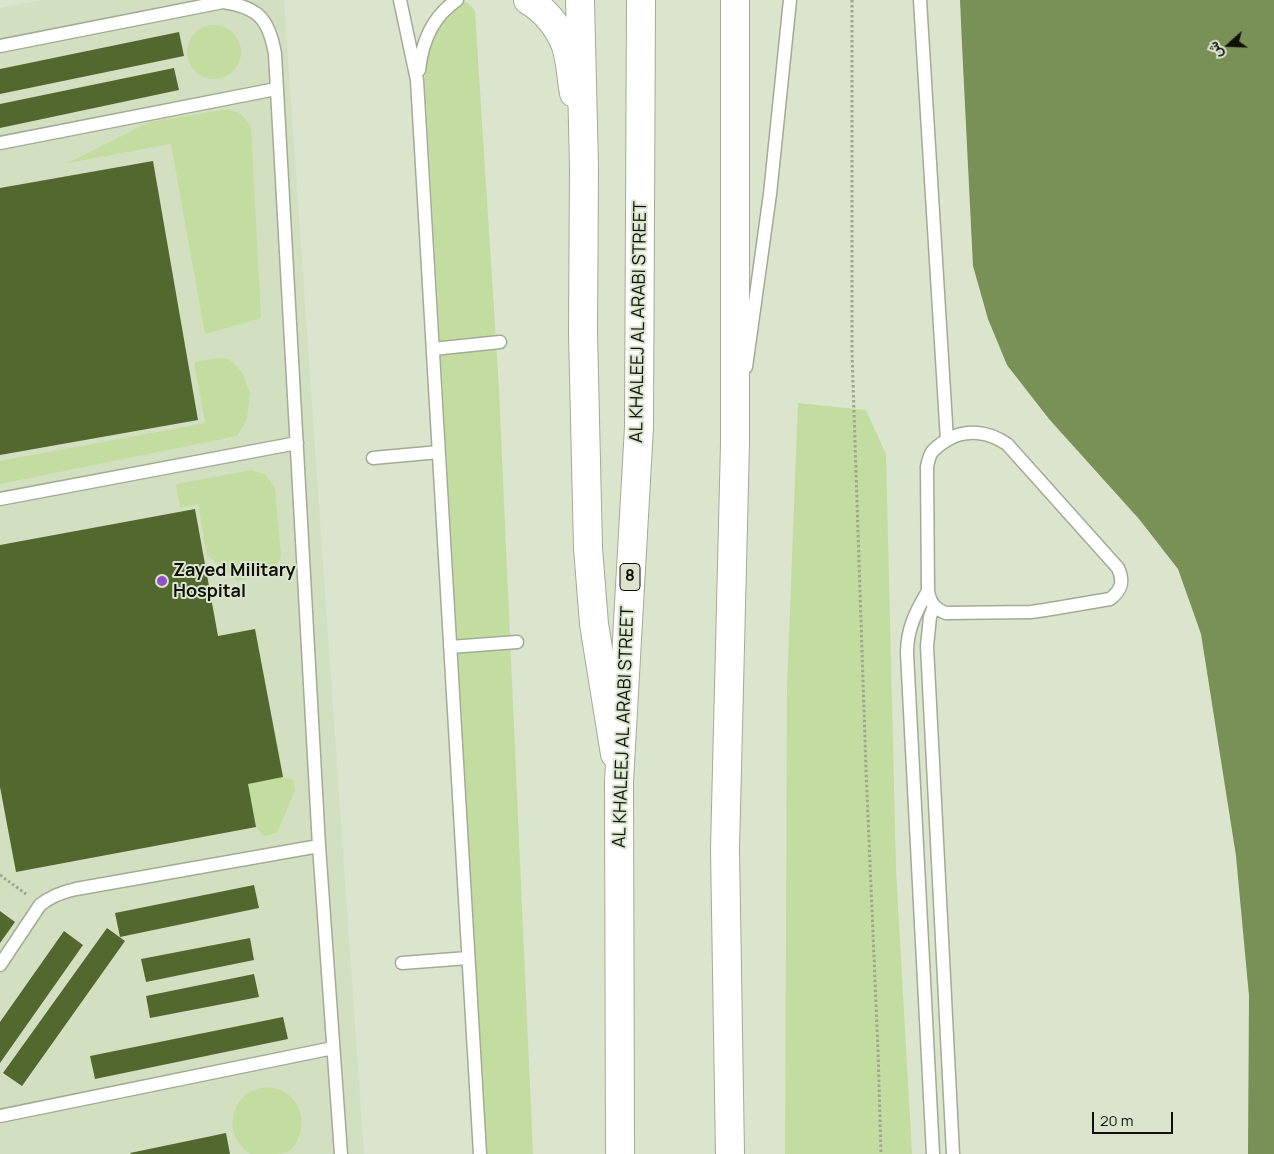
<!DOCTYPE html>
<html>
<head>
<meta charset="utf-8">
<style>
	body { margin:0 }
	#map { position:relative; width:1274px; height:1154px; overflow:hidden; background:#dbe5ce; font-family:Manrope,Vazirmatn,sans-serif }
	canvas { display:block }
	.north { position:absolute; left:1204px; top:20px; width:50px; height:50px; -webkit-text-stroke:4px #dbe5ce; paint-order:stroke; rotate:250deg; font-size:14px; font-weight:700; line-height:20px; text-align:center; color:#0d1109 }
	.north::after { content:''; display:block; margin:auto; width:18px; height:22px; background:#0d1109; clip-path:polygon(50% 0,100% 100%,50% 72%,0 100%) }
	.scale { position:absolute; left:1092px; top:1112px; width:81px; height:22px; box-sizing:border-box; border:2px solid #0d1109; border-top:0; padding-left:6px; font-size:15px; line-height:18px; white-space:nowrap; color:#0d1109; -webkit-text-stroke:4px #dbe5ce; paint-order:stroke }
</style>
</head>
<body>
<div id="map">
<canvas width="1274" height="1154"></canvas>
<div class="north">ش</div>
<div class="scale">20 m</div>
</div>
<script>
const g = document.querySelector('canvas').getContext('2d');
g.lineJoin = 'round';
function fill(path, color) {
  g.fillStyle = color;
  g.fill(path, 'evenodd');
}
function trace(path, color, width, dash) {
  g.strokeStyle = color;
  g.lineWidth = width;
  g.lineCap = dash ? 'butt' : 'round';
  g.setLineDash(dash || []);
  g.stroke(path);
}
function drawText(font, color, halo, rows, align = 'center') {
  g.font = font + ' Manrope,sans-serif';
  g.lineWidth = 4;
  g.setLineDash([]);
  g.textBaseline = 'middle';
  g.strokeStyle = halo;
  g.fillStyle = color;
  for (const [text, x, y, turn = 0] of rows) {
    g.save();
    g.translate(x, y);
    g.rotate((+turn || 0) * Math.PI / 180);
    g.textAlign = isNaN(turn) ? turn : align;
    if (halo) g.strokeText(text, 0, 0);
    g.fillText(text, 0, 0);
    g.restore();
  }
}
fill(new Path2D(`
	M42 0H284L364 1154H0V8Z`), '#d2e0c1');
fill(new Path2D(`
	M460 0C467 2 471 5 475 11L499 389 533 1154H487L424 65 437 13Z
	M187 52a27 27 0 1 1 54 0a27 27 0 1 1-54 0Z
	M229 109 241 114 251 126 261 318 205 334 171 144 68 163 150 122Z
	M217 358 229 359 242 372 250 393 247 419 237 436 0 484V461L205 423 194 362Z
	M798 403 866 410 886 454 896 869 912 1154H785L787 686Z
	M252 470 266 475 275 488 281 556 274 571 238 581 207 555 198 504 180 508 176 484Z
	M283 777 293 780 295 790 277 833 264 836 256 827 248 784Z
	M262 1088C265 1088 270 1087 273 1088 297 1092 308 1118 298 1139 292 1152 285 1154 271 1154 265 1154 257 1154 251 1154 247 1153 243 1148 240 1144 226 1129 233 1101 251 1091 254 1090 258 1089 262 1088Z`), '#c3dda0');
fill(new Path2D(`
	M960 0H1274V1154H1248L1249 996 1236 856 1201 634 1178 569 1139 519 1049 419 1007 365 988 319 973 266 962 45Z`), '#799056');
fill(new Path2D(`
	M179 32 184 56 0 94V69Z
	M174 68 179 90 0 128V104Z
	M153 161 198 420 0 455V188Z
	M195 509 218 636 255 629 283 777 248 784 256 827 16 872 0 787V545Z
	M254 885 259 908 120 937 115 913Z
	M0 911 15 922 0 943Z
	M107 928 125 941 22 1086 3 1073Z
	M64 931 83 945 0 1063V1022Z
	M250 938 254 960 146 982 141 959Z
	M254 974 259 997 150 1018 146 996Z
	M283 1017 288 1039 95 1079 90 1056Z
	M226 1133 230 1154H131L130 1153Z`), '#52682f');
const lane = new Path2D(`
	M400 0 417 80 480 1154
	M920 0 947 440
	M0 46 223 2C258 7 269 19 275 54L319 846 341 1154
	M419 70C422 42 433 16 457 0
	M0 143 276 89
	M433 349 500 342
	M746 367 770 194 790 0
	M373 458 439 452
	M0 499 297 443
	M928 591C930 603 935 609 946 613L1031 612 1045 610 1110 599C1122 590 1124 581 1118 568L1007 444C989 432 967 428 947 440 942 443 936 447 932 452 929 456 928 462 927 467L928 591C916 611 907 629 907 653L933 1154
	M934 606 930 617 927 646 953 1154
	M450 647 517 642
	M402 963 468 958
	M0 965 40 905C51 896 62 892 76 889L319 846
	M0 1116 333 1048`);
const secondary = new Path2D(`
	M528 0C545 10 559 27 566 46 571 61 571 78 574 93`);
const primary = new Path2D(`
	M580 0 584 167 583 333 588 548 594 624 615 754`);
const highway = new Path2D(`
	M620 1154 619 781 639 427 641 0
	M730 1154 725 849 735 443V0`);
trace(lane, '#a2ac95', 15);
trace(secondary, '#a2ac95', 30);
trace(primary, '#a2ac95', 30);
trace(highway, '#a2ac95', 30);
trace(new Path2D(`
	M852 0V352L866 770 878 1050 881 1154
	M0 875 26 894`), '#9da593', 3, [2.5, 2.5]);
trace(lane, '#fff', 12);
trace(secondary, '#fff', 28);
trace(primary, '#fff', 28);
trace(highway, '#fff', 28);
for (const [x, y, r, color] of [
	[162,581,6,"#9252c7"]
]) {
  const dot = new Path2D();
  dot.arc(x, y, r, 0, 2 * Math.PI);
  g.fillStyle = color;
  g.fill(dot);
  trace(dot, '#dbe5ce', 2);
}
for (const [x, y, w] of [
	[630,577,20]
]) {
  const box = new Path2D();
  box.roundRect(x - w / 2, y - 13.5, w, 27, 4);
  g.fillStyle = '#dbe5ce';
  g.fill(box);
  trace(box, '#0d1109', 1);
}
drawText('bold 16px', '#0d1109', null, [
	["8",630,577]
]);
drawText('18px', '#0d1109', '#dbe5ce', [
	["AL KHALEEJ AL ARABI STREET",639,322,-89],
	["AL KHALEEJ AL ARABI STREET",624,727,-88]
]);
drawText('bold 18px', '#0d1109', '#dbe5ce', [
	["Zayed Military",173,571],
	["Hospital",173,592]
], 'left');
</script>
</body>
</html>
